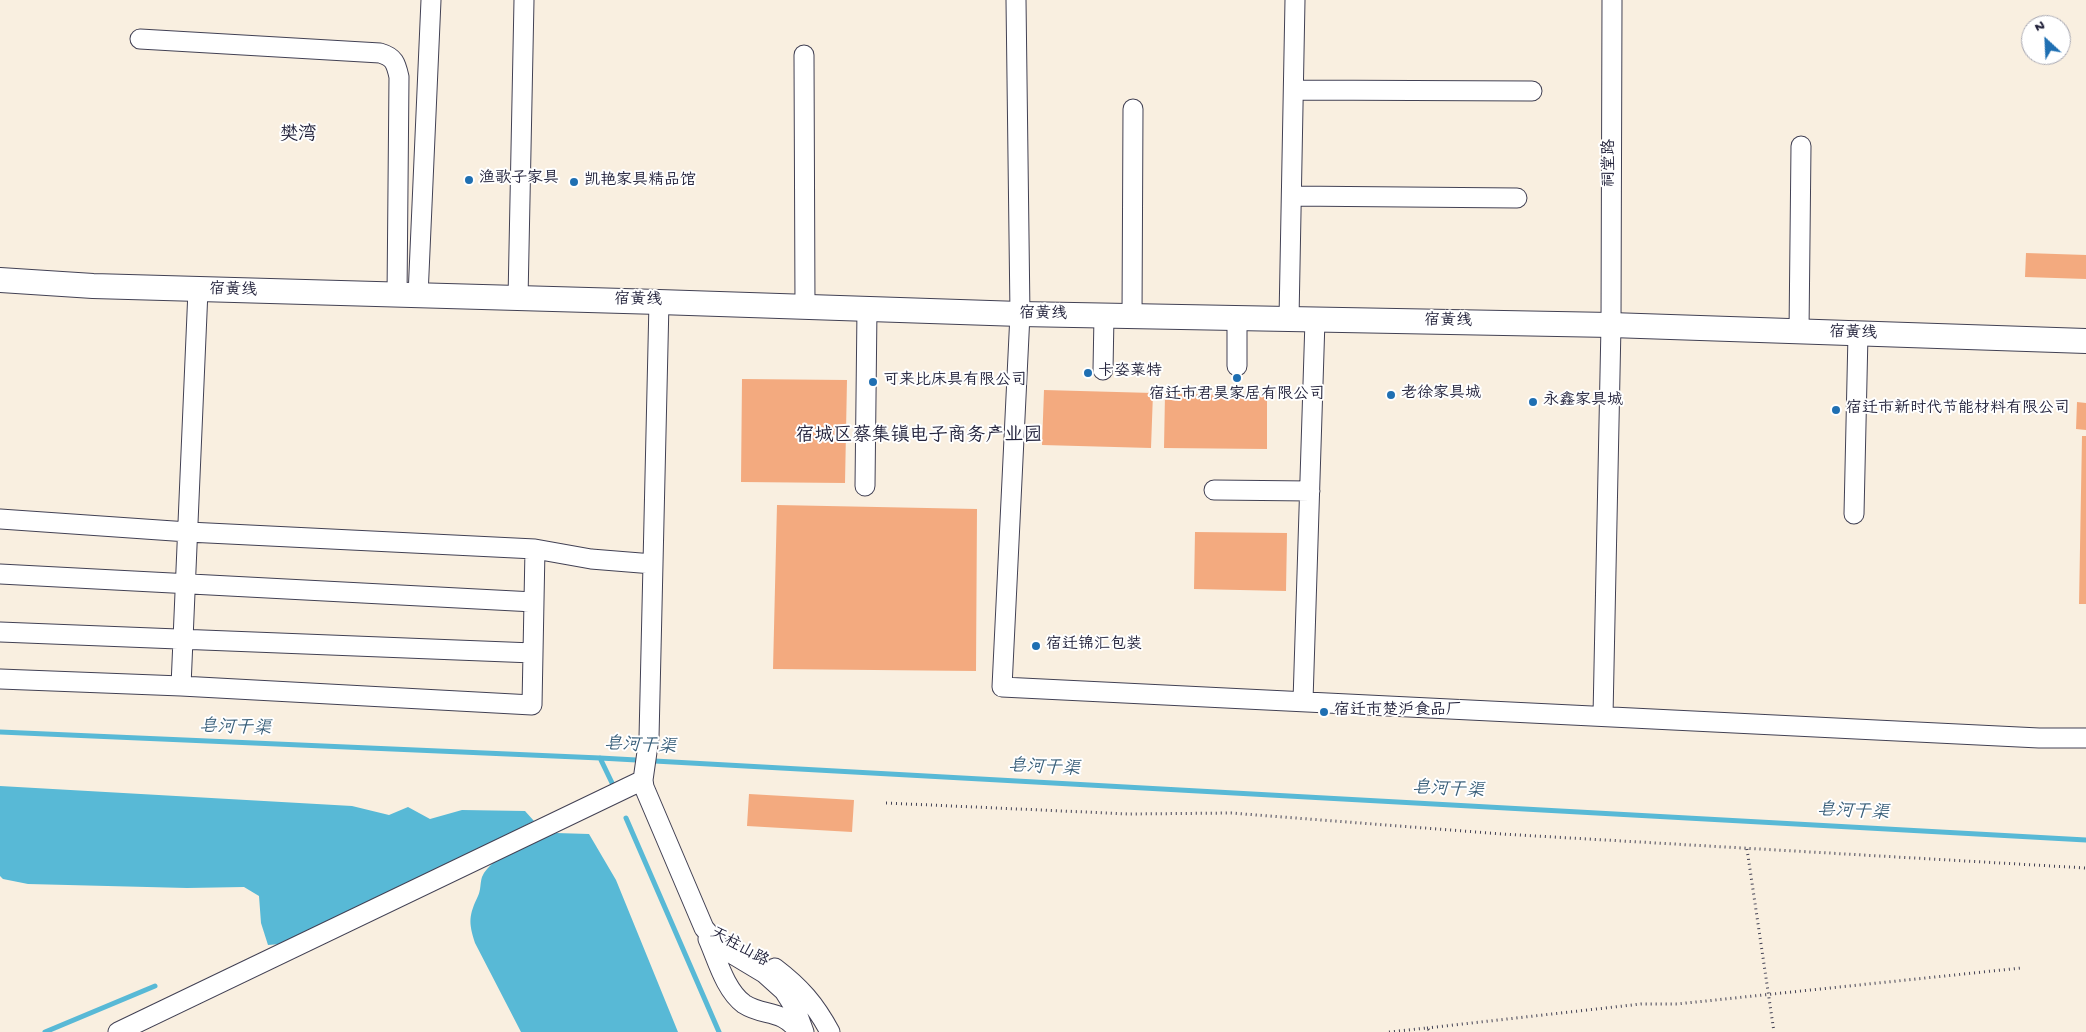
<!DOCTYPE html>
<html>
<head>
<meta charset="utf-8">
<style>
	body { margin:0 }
	#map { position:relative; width:2086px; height:1032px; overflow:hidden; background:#f9efe0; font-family:"Gochi Hand",sans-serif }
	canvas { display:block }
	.north { position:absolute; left:2021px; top:15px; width:50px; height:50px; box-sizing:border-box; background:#fff; border:1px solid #a7a7b1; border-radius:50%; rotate:335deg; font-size:14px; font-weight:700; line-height:20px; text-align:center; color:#22223b }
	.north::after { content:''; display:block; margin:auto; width:18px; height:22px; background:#1f6fb2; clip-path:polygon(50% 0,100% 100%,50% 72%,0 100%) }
</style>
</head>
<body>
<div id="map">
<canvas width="2086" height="1032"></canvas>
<div class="north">N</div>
</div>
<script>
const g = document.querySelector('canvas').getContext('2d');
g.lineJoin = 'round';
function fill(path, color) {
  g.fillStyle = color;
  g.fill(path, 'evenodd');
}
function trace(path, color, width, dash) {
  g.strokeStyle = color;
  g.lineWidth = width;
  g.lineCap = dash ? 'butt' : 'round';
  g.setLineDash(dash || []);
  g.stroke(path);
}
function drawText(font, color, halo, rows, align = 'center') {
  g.font = font + ' "Gochi Hand","LXGW WenKai TC",sans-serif';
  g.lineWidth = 4;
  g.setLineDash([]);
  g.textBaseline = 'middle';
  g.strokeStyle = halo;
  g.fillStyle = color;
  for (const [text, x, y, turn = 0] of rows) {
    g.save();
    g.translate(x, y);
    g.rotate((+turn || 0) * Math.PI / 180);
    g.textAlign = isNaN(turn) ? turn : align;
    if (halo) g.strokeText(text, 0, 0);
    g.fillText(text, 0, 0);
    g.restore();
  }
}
fill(new Path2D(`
	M0 786 352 806 389 815 408 807 430 819 462 810 525 811 534 821 293 943 268 945 261 923 259 896 244 887 187 888 28 884 3 879 0 876Z
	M556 833 589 834 616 880 678 1032H521L475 943C468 922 469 915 478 896 481 890 480 883 482 877 492 854 534 842 556 833Z`), '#58b9d6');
trace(new Path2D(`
	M0 732 600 758 2086 840
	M600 758 614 787
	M626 818 719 1032
	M45 1032 155 986`), '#58b9d6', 5);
fill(new Path2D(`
	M2026 253 2086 255V279L2025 277Z
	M742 379 847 380 845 483 741 482Z
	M1044 390 1153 393 1151 448 1042 445Z
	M1165 394 1267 395V449L1164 448Z
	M2077 402 2086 403V430L2076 429Z
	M2082 436H2086V604H2079Z
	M777 505 977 509 976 671 773 669Z
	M1195 532 1287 533 1286 591 1194 589Z
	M749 794 854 800 852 832 747 826Z`), '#f3aa7f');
const minor = new Path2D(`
	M1016 0 1020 314 1002 687 2039 738H2086
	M140 39 380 53C394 57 396 63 399 77L397 296
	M804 55 805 307
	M1294 90 1532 91
	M1292 196 1517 198
	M418 296 431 0
	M518 299 524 0
	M659 302 649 738 643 780 644 787 704 928 719 946 764 973 784 991 796 1010 804 1032
	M1132 317 1133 109
	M1289 319 1295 0
	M1799 332 1801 146
	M1237 366V318
	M1103 370 1104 316
	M865 486 867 309
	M1214 490 1310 491
	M1854 514 1858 334
	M0 519 188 532 535 549 591 559 653 564
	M0 574 534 602
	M0 632 533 653
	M0 679 181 686 532 705 535 549
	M181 686 198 290
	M1303 701 1315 320
	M1603 716 1611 325 1612 0
	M708 939C717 959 725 990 744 1004 764 1017 781 1008 799 1032
	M775 968C800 987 815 1004 830 1032
	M118 1032 643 780`);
const major = new Path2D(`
	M0 280 93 286 659 302 1020 314 1611 325 2086 341`);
trace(minor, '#424154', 21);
trace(major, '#424154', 26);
trace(new Path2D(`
	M886 803 1129 814 1231 813 1502 834 2086 868
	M1747 849 1774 1032
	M1427 1028 1641 1004H1677L2021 968
	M1389 1032 1427 1028 1431 1032`), '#424154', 3, [1, 4]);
trace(minor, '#fff', 19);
trace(major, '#fff', 24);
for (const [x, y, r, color] of [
	[469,180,5,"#1f6fb2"],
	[574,182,5,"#1f6fb2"],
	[1088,373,5,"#1f6fb2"],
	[1237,378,5,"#1f6fb2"],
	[873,382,5,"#1f6fb2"],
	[1391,395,5,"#1f6fb2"],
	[1533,402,5,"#1f6fb2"],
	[1836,410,5,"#1f6fb2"],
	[1036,646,5,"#1f6fb2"],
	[1324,712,5,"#1f6fb2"]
]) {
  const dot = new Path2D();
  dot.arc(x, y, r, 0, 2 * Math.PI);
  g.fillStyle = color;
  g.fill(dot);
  trace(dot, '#fff', 2);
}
drawText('16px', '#22223b', '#fff', [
	["祠堂路",1611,163,-90],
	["宿黄线",233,291,2],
	["宿黄线",638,301,1],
	["宿黄线",1043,315,1],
	["宿黄线",1448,322,1],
	["宿黄线",1853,334,2],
	["天柱山路",739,948,29]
]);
drawText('16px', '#22223b', '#fff', [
	["渔歌子家具",479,180],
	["凯艳家具精品馆",584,182],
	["卡姿莱特",1098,373],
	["可来比床具有限公司",883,382],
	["老徐家具城",1401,395],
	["宿迁市君昊家居有限公司",1237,396,"center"],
	["永鑫家具城",1543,402],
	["宿迁市新时代节能材料有限公司",1846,410],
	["宿迁锦汇包装",1046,646],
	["宿迁市楚沪食品厂",1334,712]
], 'left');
drawText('italic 18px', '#385e79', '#fff', [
	["皂河干渠",235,729,2],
	["皂河干渠",640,747,3],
	["皂河干渠",1044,769,3],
	["皂河干渠",1448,791,3],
	["皂河干渠",1853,813,3]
]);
drawText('19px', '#22223b', '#fff', [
	["樊湾",298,136],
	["宿城区蔡集镇电子商务产业园",919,437]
]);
</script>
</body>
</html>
